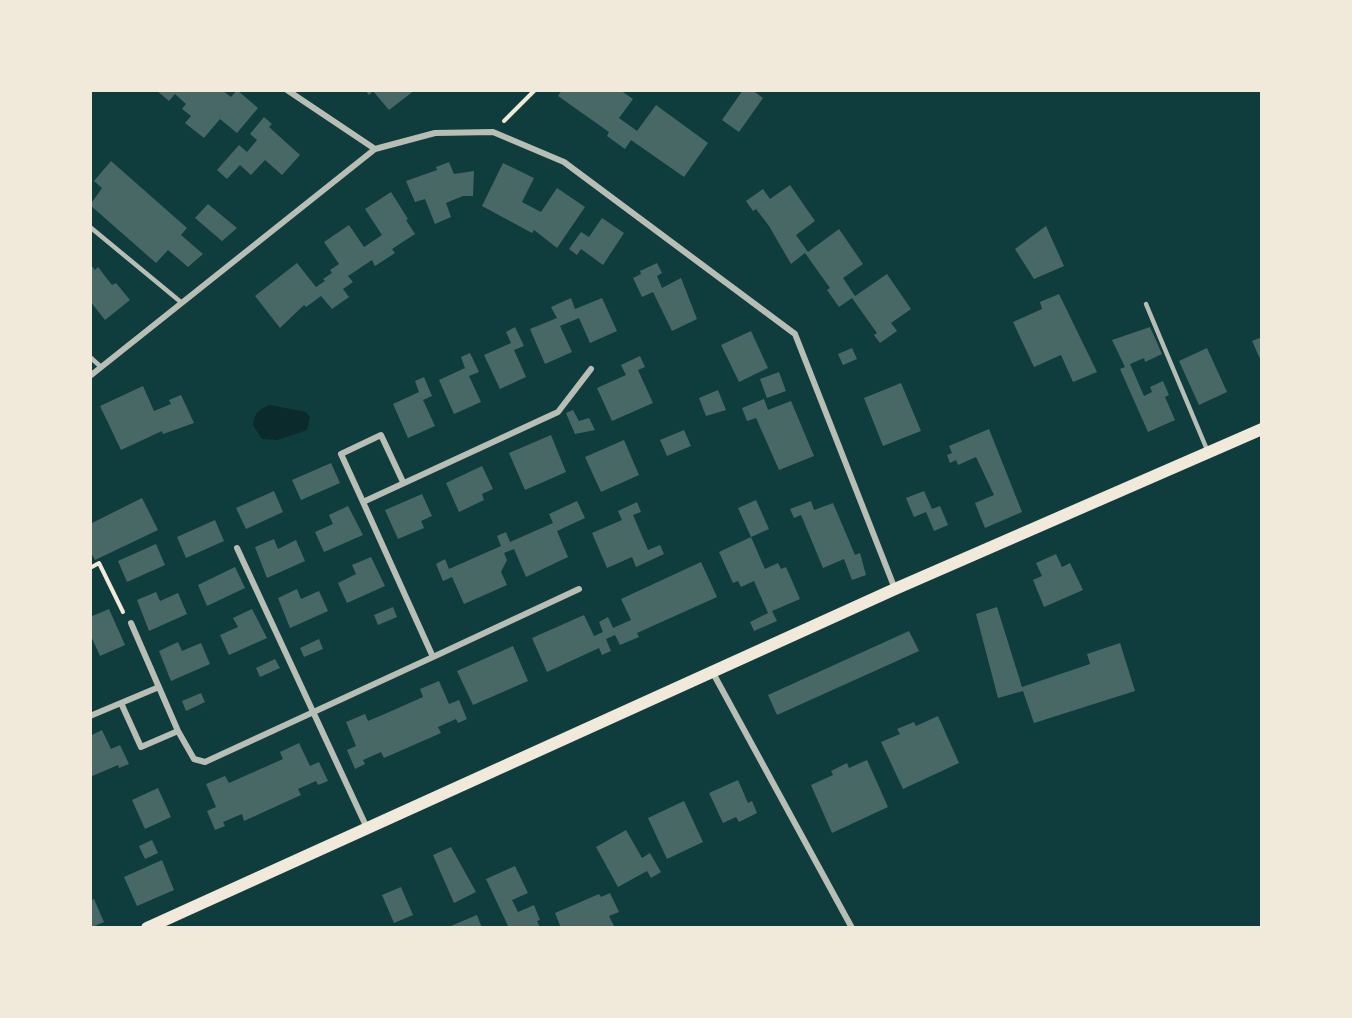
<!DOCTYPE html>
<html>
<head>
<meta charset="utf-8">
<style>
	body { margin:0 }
	#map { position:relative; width:1352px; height:1018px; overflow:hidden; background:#0f3d3e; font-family:"Open Sans",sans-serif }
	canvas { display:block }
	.frame { position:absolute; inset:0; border:92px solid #f1e9da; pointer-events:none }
</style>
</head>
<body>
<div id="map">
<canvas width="1352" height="1018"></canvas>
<div class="frame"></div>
</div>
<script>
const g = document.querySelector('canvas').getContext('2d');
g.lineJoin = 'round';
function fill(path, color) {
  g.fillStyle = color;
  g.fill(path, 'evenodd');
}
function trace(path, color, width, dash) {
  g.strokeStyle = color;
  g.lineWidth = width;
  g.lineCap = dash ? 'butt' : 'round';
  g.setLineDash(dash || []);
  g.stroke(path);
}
fill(new Path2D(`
	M270 405 306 412 310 417 307 430 277 440 262 439 253 425C254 413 259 409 270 405Z`), '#0a2a2b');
fill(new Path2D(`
	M156 90H222L231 97 237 90 258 108 237 133 220 119 204 138 185 123 191 116 182 109 186 104 175 94 169 101Z
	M365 90H415L389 110 373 91 369 95Z
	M562 90H620L633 99 619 118 637 131 656 105 708 143 684 177 631 140 625 149 607 136 609 132 558 96Z
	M743 90H752L763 98 739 132 722 120Z
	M264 117 272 124 269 127 300 155 282 175 265 160 251 175 240 165 227 179 217 170 239 145 247 152 257 140 250 134Z
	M111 161 187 228 181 235 203 254 188 267 168 250 156 263 90 205 102 188 94 181Z
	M449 162 454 174 474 171 473 196H463L446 203 451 217 435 224 425 199 415 202 406 181 437 170 436 167Z
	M503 163 534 178 522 202 541 212 557 188 585 207 557 248 534 230 532 233 482 206Z
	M790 185 815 221 796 235 808 252 839 229 863 264 843 278 855 296 887 274 911 309 891 323 897 331 880 343 874 335 877 333 852 298 839 307 827 290 830 288 805 253 791 264 769 226 756 209 753 211 746 201 763 189 770 199Z
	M391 192 408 219 406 220 415 234 392 249 395 253 375 266 372 260 348 276 353 282 343 289 349 297 332 309 321 296 306 307 304 305 280 328 255 296 297 263 316 287 325 281 323 279 332 273 330 270 339 264 324 242 349 225 364 247 382 235 365 209Z
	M208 204 237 228 222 241 195 218Z
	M602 218 624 233 603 265 581 249 577 255 569 249 581 232 589 237Z
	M1046 226 1064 266 1034 279 1015 249Z
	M657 263 662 273 657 276 662 288 681 278 697 319 672 331 653 292 642 297 633 278 641 274 640 271Z
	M90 264 95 270 98 267 112 285 116 283 130 300 105 320 90 301Z
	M1059 294 1097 372 1073 382 1061 355 1034 367 1013 322 1042 309 1040 302Z
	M571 298 575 309 602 298 617 331 590 343 579 318 560 326 572 352 545 364 530 329 557 318 551 307Z
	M515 327 524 346 514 350 526 377 500 389 484 355 511 343 506 332Z
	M1150 327 1162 354 1145 362 1144 358 1130 364 1144 396 1152 392 1150 387 1163 381 1169 395 1165 397 1175 420 1148 432 1120 369 1125 367 1112 340Z
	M751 331 768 368 739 382 721 345Z
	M1262 337V363L1252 341Z
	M852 348 857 359 843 365 838 354Z
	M1207 348 1227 392 1199 405 1179 361Z
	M470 353 479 372 469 376 481 402 454 414 439 380 465 368 461 357Z
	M640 356 645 367 638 370 653 403 612 421 597 388 626 375 621 365Z
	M779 372 786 391 767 398 760 379Z
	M424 377 432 396 423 400 435 426 408 438 393 404 419 392 415 381Z
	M901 383 921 431 883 446 864 398Z
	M143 386 154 411 171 404 169 400 181 395 194 423 163 434 162 431 121 450 100 406Z
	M718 390 726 410 706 416 699 398Z
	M764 399 768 410 791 401 814 456 779 470 756 418 747 421 742 408Z
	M573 410 579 421 589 418 595 430 575 434 566 413Z
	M989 429 1022 512 985 528 975 503 994 495 976 457 958 465 956 460 950 463 947 455 952 453 949 446Z
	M684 430 691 446 667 456 660 440Z
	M551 435 566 472 525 490 509 453Z
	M624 440 639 475 601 492 585 457Z
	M331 463 340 483 301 500 292 480Z
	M482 466 493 489 482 494 484 500 459 512 446 483Z
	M274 491 283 512 246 529 236 508Z
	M924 491 932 509 940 506 948 525 934 531 926 512 914 517 906 498Z
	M422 494 432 516 421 521 424 528 398 539 385 510Z
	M142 498 158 530 95 560 90 551V524Z
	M756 500 769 529 751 537 765 569 778 563 781 569 786 567 800 599 772 611 777 621 754 631 750 622 768 613 754 581 741 587 738 581 733 583 719 552 751 537 738 508Z
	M577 501 585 518 557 531 568 557 526 577 514 549 504 553 507 560 501 572 507 585 464 604 452 577 443 581 436 564 445 559 449 569 501 546 497 536 506 532 510 542 553 523 549 514Z
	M811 501 814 510 833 503 855 555 860 553 866 575 852 580 844 559 823 568 801 515 794 518 790 509Z
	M637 502 641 512 633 515 648 550 660 545 664 554 636 567 632 557 607 568 592 533 622 520 618 511Z
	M348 506 363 535 324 552 315 532 333 524 329 515Z
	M215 520 224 541 186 558 177 537Z
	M274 539 278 549 296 540 305 561 267 578 255 547Z
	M156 544 165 565 127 582 118 561Z
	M1056 554 1062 567 1070 563 1083 590 1044 607 1033 580 1042 576 1036 563Z
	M371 557 385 586 347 603 338 583 356 574 352 565Z
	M701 562 717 597 637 633 639 637 620 645 615 635 606 639 611 651 602 655 599 648 547 672 532 638 584 615 594 636 603 632 599 622 608 617 613 628 631 620 621 599Z
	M235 567 245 588 207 606 198 585Z
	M297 589 301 599 319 591 328 611 290 628 278 598Z
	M156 592 160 601 178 593 187 614 149 631 137 600Z
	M393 607 397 617 378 625 374 615Z
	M997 607 1022 687 1090 664 1087 654 1120 643 1135 691 1034 723 1023 691 998 698 976 614Z
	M109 609 125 645 100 656 90 634V617Z
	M252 609 267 638 229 655 220 635 238 627 233 618Z
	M909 631 919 651 777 715 768 695Z
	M319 639 323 649 304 657 300 648Z
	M178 642 182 651 201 643 210 664 171 681 159 651Z
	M513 646 528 681 473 705 457 671Z
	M275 659 280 668 260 677 256 668Z
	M439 681 449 704 459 700 467 719 458 723 456 719 438 727 441 733 384 758 381 752 363 760 365 764 355 769 347 750 356 746 346 722 365 714 368 721 387 713 423 697 420 689Z
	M201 693 205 702 186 711 182 701Z
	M938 716 959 763 903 789 881 742 900 734 897 729 914 722 916 726Z
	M102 730 111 749 120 745 129 764 119 768 118 765 90 777V736Z
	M299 743 310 766 319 762 328 781 318 785 316 781 298 789 301 795 244 821 242 814 223 822 225 826 215 830 207 811 216 807 206 784 225 776 229 783 283 759 280 752Z
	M867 760 888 807 832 833 811 785 833 775 831 771 847 763 849 768Z
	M738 780 748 803 752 801 757 813 739 822 736 817 723 823 709 793Z
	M158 788 171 817 145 829 132 800Z
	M684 801 703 842 667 859 648 818Z
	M626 830 642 858 650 853 661 872 651 878 647 871 618 887 596 847Z
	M152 840 158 853 145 859 139 846Z
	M451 847 476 892 454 903 433 855Z
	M162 860 174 890 137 906 124 877Z
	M515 866 528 893 512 900 518 912 534 905 540 920 537 921 540 928H509L486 879Z
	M401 887 413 915 394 923 382 895Z
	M610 893 619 912 609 916 615 928H561L555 913 599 894 601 897Z
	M94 899 104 922 90 928V901Z
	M477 915 482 928H446Z`), '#486865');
trace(new Path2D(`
	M504 121 535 90
	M90 568 99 563 123 612`), '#f1e9da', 4);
trace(new Path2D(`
	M90 227 182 303
	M1146 304 1208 452
	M90 357 101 367`), '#b8beb3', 4.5);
trace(new Path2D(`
	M287 90 375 149
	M90 376 375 149 435 133 493 132 564 162 795 334 895 589
	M363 502 341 454 381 435 403 482
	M237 548 367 828
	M131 623 178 731 194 759 205 762 433 657 363 502 558 412 591 369
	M433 657 579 589
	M713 673 852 928
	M121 703 141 747 178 731
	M90 716 159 687`), '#b8beb3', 6);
trace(new Path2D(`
	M147 928 895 589 1262 429`), '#f1e9da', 12);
</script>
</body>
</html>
